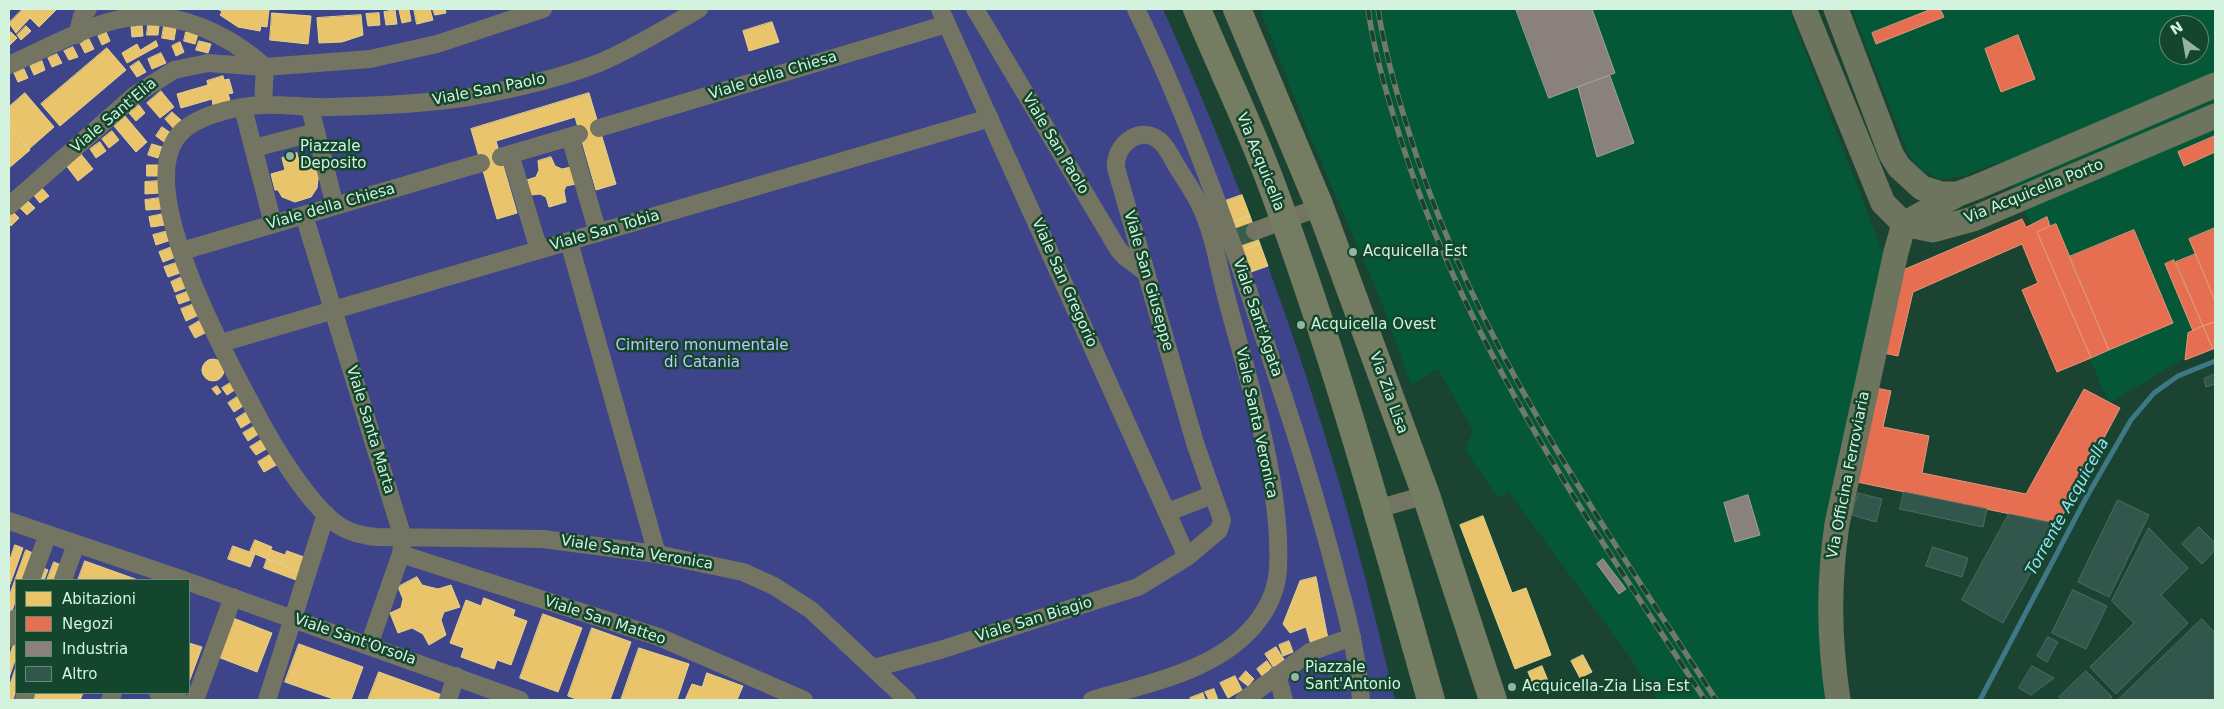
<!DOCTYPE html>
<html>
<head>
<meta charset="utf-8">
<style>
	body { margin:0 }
	#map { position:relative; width:2224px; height:709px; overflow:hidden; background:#1b4332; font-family:"DejaVu Sans",sans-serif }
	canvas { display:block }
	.frame { position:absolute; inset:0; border:10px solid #d3f3df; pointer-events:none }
	.legend { position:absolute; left:15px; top:579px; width:175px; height:115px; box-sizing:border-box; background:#13462d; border:1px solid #608b74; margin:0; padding:6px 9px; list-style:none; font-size:15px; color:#d3f3df }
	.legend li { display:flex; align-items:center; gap:10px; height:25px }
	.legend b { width:25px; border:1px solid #608b74 }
	.north { position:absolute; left:2159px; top:15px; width:50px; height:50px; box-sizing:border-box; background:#13462d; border:1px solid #608b74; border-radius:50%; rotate:328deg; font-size:14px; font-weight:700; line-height:20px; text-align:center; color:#d3f3df }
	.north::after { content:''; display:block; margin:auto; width:18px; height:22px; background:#93b5a2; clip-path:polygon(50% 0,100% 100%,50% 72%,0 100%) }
</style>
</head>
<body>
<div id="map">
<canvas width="2224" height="709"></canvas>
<div class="frame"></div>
<ul class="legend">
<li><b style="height:14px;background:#e9c46a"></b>Abitazioni</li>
<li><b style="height:14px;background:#e76f51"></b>Negozi</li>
<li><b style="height:14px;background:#8a817c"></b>Industria</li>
<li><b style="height:14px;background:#32564c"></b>Altro</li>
</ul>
<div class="north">N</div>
</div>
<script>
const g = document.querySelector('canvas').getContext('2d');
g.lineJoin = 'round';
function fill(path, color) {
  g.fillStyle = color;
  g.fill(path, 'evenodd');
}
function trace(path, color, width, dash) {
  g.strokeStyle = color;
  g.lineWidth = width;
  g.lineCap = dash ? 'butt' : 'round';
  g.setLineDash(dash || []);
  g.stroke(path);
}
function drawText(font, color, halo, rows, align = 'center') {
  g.font = font + ' "DejaVu Sans",sans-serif';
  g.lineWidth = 5;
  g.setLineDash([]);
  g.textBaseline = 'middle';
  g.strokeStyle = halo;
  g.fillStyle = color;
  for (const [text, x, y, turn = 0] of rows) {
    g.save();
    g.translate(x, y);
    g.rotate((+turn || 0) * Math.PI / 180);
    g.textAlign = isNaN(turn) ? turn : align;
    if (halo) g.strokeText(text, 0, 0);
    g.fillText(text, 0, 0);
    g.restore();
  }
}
fill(new Path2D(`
	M1260 9H1789L1883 253 1847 442 1819 570 1821 657 1830 700H1658L1622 646 1508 491 1499 498 1465 450 1473 431 1438 369 1411 385 1382 303 1306 126Z
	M1852 9H2215V345L2202 348 2109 403 2003 161 1963 176 1940 179 1922 170 1909 156ZM2169 25H2199V55H2169Z`), '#055837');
fill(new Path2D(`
	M9 9H1163C1229 156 1287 307 1333 462 1357 541 1376 621 1395 700H9ZM16 580H189V693H16Z`), '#3e4489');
const homes = new Path2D(`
	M23 9H57L39 27 22 10Z
	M218 9H266L269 10 267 27 261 26 260 31 238 27 220 15 222 12Z
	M409 9 411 21 402 23 399 10Z
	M414 9H430L433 20 417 24Z
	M433 9H445L446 13 435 15Z
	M22 10 30 18 16 33 9 23Z
	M395 10 397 24 386 25 384 12Z
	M272 13 311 16 308 44 270 40Z
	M379 13 380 25 368 26 366 14Z
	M361 15 363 35 342 42 319 43 317 18Z
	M772 22 779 42 749 51 743 31Z
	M142 25 143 36 132 37 131 27Z
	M148 25H159L158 35H147Z
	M26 26 31 31 21 40 17 35Z
	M164 26 176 28 174 40 162 38Z
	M11 32 17 38 9 46V35Z
	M106 32 110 41 102 45 98 36Z
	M186 32 198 34 195 44 184 41Z
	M89 39 94 49 85 53 80 43Z
	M156 41 158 46 127 63 122 53 137 44 140 50Z
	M199 41 211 44 208 53 196 50Z
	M180 42 184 52 176 56 172 46Z
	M73 47 78 57 69 60 64 51Z
	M107 48 126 70 60 126 41 104Z
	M161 53 166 63 152 69 148 59Z
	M57 54 62 63 52 67 48 58Z
	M42 61 45 70 34 75 30 66Z
	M139 61 146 72 137 77 130 67Z
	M24 69 28 78 18 82 14 73Z
	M223 76 224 80 229 79 233 93 228 94 230 100 213 105 212 99 181 108 177 94 208 85 207 81Z
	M161 91 174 107 160 118 147 103Z
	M25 93 54 127 29 149 9 125V107Z
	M589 93 616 184 596 190 575 117 496 141 517 213 497 219 471 129Z
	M139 105 145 113 136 121 129 113Z
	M172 112 182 121 174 129 165 119Z
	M125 116 147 142 136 152 114 126Z
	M9 125 30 150 9 168Z
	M162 127 171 133 164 142 156 136Z
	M112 131 119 140 109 148 102 139Z
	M100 142 106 151 96 158 90 149Z
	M152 144 162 147 158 158 148 155Z
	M80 153 93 169 78 181 65 164Z
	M297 153 298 158 307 156 312 163 316 162 320 178 318 179 317 188 311 197 295 202 282 197 278 190H275L271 174 285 170 282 158Z
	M551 157 555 166 562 169 571 167 576 184 566 186 564 191 566 202 549 207 546 197 540 194 531 195 527 180 536 177 539 170 538 161Z
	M147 165H158V176H147Z
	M159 181V193L145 194V182Z
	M40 186 49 196 40 203 32 193Z
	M1242 195 1250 216 1232 222 1225 201Z
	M160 198 161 209 146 210 145 200Z
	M26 199 35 208 27 215 18 206Z
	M11 210 19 218 11 226 9 224Z
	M163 214 165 225 151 227 149 217Z
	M1250 216 1260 244 1243 250 1232 222Z
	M168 231 171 240 156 245 153 235Z
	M1260 244 1268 266 1251 272 1243 250Z
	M172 247 176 257 163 262 159 252Z
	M179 262 183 272 168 277 164 267Z
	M184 276 188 287 175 292 171 282Z
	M189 291 193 299 179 304 176 296Z
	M194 304 199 315 186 321 181 309Z
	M201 320 207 332 195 338 189 327Z
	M202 370a11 11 0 1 1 22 0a11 11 0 1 1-22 0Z
	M232 382 236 389 227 395 222 388Z
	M217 386 221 392 217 395 212 389Z
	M240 395 246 404 234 412 228 403Z
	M248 411 254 420 241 428 236 419Z
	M255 426 260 433 248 441 243 433Z
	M263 439 268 448 256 455 250 447Z
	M271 454 278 464 264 472 258 462Z
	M1483 516 1512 593 1526 588 1551 655 1515 669 1460 525Z
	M255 540 272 547 267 559 250 552Z
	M15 545 23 548 9 587V563Z
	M233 546 255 554 250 567 228 559Z
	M26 550 33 553 23 580H16V599L9 620V597Z
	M271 550 285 555 282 564 267 559Z
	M287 551 304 557 299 571 282 564Z
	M267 559 299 571 296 580 264 568Z
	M85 561 138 580H78Z
	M54 562 61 565 56 580H47Z
	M41 567 48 570 44 580H37Z
	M417 577 422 585 438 589 451 585 460 607 444 612 441 620 446 635 429 645 423 634 412 628 398 633 390 613 401 608 403 599 398 587Z
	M1316 577 1328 639 1311 645 1306 627 1290 633 1283 624 1300 581Z
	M484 598 515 610 513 616 527 621 511 665 497 660 494 669 461 657 464 648 450 643 466 600 481 606Z
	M543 614 582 628 558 692 520 678Z
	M233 618 272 633 257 672 218 657Z
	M592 628 631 642 610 700H579L568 696Z
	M16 637V657L9 678V658Z
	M1289 641 1293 652 1283 656 1279 645Z
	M189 643 202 647 189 682Z
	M299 644 363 667 351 700H336L285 682Z
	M1276 647 1285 661 1274 668 1265 654Z
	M639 648 689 664 677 700H621Z
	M1583 655 1592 672 1580 678 1571 661Z
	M1267 661 1272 668 1262 676 1257 669Z
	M1542 666 1549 683 1535 689 1528 672Z
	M16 667V690L13 700H9V688Z
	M1246 671 1254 679 1248 686 1239 679Z
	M379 672 442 695 440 700H368Z
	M707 673 743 686 737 700H685L692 684 702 687Z
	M1235 676 1242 690 1228 698 1220 683Z
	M1214 689 1218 700H1209L1205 692Z
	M36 693H83L80 700H33Z
	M1203 693 1205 700H1191L1190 698Z`);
fill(homes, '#e9c46a');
trace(homes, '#e2d28d', 1);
const shops = new Path2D(`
	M1932 9H1940L1944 17 1876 44 1872 33Z
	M2018 35 2035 79 2001 92 1985 49Z
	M2215 136V152L2184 166 2178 152Z
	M2047 217 2050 226 2037 232 2091 358 2057 372 2022 290 2038 283 2022 244 1913 292 1898 356 1884 353 1903 270 2022 219 2026 227Z
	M2056 224 2109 350 2091 358 2037 232Z
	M2215 228V301L2189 239Z
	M2134 230 2173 323 2109 350 2069 257Z
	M2196 254 2215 301V322L2203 326 2176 262Z
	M2174 260 2203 326 2193 331 2165 264Z
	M2215 322V348L2213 349 2203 326Z
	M2203 326 2213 349 2185 360 2188 333Z
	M1876 388 1891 391 1883 427 1929 436 1922 473 2026 494 2084 389 2120 408 2058 524 1857 482Z`);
fill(shops, '#e76f51');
trace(shops, '#e1977c', 1);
const industry = new Path2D(`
	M1516 9H1592L1615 73 1549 98Z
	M1610 76 1634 143 1597 157 1578 87Z
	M1748 495 1760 535 1735 542 1724 503Z
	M1603 559 1626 589 1619 594 1597 564Z`);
fill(industry, '#8a817c');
trace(industry, '#a0a39a', 1);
trace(new Path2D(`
	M1980 700 2086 498 2131 420 2154 393 2178 376 2215 361`), '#3e7886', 5);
const building = new Path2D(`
	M2215 374V384L2206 387 2204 379Z
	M1904 492 1987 509 1983 527 1900 509Z
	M1858 493 1882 499 1876 522 1852 515Z
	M2118 500 2149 515 2109 597 2078 582Z
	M2009 514 2058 524 2003 623 1962 600Z
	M2199 527 2215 543V550L2202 564 2182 544Z
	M2149 528 2188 568 2161 595 2188 623 2116 694 2090 667 2134 623 2112 601Z
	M1933 547 1968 558 1962 577 1926 566Z
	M2073 590 2107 606 2086 649 2052 633Z
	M2202 619 2215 633V700H2118Z
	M2048 637 2058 642 2047 662 2037 656Z
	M2032 666 2054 678 2031 695 2019 688Z
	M2086 671 2112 697 2108 700H2063L2059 697Z`);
fill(building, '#32564c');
trace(building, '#4b6d62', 1);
trace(new Path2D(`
	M1238 237 1255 231`), '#375d4c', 18, [18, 9]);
trace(new Path2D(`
	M699 9C666 28 634 48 599 63 558 79 513 89 469 97 424 104 377 106 330 107 308 108 286 104 263 105 237 106 189 116 175 140 139 197 224 354 254 409 271 442 311 510 343 528 354 534 365 536 377 537L543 539 657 554 743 572 774 586 811 610 907 700
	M940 9 1187 557
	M975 9 1118 249 1125 257 1144 271
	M1136 9C1201 143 1248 287 1294 429 1310 480 1325 530 1338 582 1349 621 1358 659 1361 700
	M77 35 82 16 88 9
	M9 65C43 50 89 24 126 18 176 9 228 34 265 67L263 105
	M243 108 273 224
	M310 108 335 206
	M599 128 947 24
	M570 137 598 233
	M254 148 316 132
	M510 154 539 250
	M501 157 579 134
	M9 206 135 95 174 70 208 63 265 67 370 59 437 44 543 9
	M304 215 403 538 401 554 369 645
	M1255 231 1320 207
	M569 242 657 554
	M182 251 481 163
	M221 343 990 118
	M1377 509 1426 495
	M1168 512 1212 495
	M9 521 184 580
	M401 554 659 637 804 700
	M31 580 48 534
	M63 580 76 544
	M189 582 520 700
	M9 638 16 618
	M874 668 940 650 1138 587 1187 557 1219 530 1222 520 1195 443 1116 168C1114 143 1143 123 1162 143 1168 149 1172 158 1176 165 1184 178 1193 191 1200 205 1214 234 1218 265 1226 296 1248 380 1282 481 1278 569 1277 586 1270 604 1260 618 1223 670 1149 683 1092 700
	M1277 675 1284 700
	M158 693 179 700
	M24 700 26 693
	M110 700 113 693
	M195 700 233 597
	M267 700 326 514
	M448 700 456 676
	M1244 700 1310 652 1352 637`), '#737562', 18);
trace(new Path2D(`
	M1804 9 1883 203 1904 224 1933 230 1973 219 2215 116
	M1836 9 1891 154 1899 167 1922 188 1941 194H1958L1979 186 2215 85
	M1838 700C1829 639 1828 586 1837 524L1896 252 1904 224 1958 194`), '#6e755f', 25);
trace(new Path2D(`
	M1197 9C1221 67 1249 124 1271 183 1334 352 1382 526 1431 700
	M1237 9 1320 207 1426 495 1493 700`), '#747c62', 28);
const rail = new Path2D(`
	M1368 9C1374 52 1387 95 1400 137 1464 343 1589 521 1705 700
	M1378 9C1384 48 1395 88 1407 126 1470 336 1598 517 1716 700`);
trace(rail, '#707a6b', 5.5);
trace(rail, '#13462d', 4, [11]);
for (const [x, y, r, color] of [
	[290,156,5,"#93b5a2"],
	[1353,252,5,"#93b5a2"],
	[1301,325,5,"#93b5a2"],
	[1295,677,5,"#93b5a2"],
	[1512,687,5,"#93b5a2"]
]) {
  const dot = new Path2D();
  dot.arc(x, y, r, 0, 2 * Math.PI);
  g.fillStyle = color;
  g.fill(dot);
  trace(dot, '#13462d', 2);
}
drawText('15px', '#d3f3df', '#13462d', [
	["Viale della Chiesa",773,76,-17],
	["Viale San Paolo",489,90,-11],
	["Viale Sant'Elia",114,116,-40],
	["Viale San Paolo",1055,144,59],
	["Via Acquicella",1260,162,68],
	["Via Acquicella Porto",2034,192,-22],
	["Viale della Chiesa",331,207,-16],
	["Viale San Tobia",605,231,-16],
	["Viale San Giuseppe",1148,281,74],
	["Viale San Gregorio",1064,283,66],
	["Viale Sant'Agata",1257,318,71],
	["Via Zia Lisa",1388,393,70],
	["Viale Santa Veronica",1256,423,78],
	["Viale Santa Marta",370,430,73],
	["Via Officina Ferroviaria",1849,475,-79],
	["Viale Santa Veronica",637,553,9],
	["Viale San Biagio",1034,620,-17],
	["Viale San Matteo",605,621,18],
	["Viale Sant'Orsola",355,640,19]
]);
drawText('15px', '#d3f3df', '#13462d', [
	["Piazzale",300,147],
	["Deposito",300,164],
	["Acquicella Est",1363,252],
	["Acquicella Ovest",1311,325],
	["Piazzale",1305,668],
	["Sant'Antonio",1305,685],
	["Acquicella-Zia Lisa Est",1522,687]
], 'left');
drawText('15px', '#bfc6ff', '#13462d', [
	["Cimitero monumentale",702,346],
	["di Catania",702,363]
]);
drawText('italic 16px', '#97e1f7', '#13462d', [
	["Torrente Acquicella",2068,507,-61]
]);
</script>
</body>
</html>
